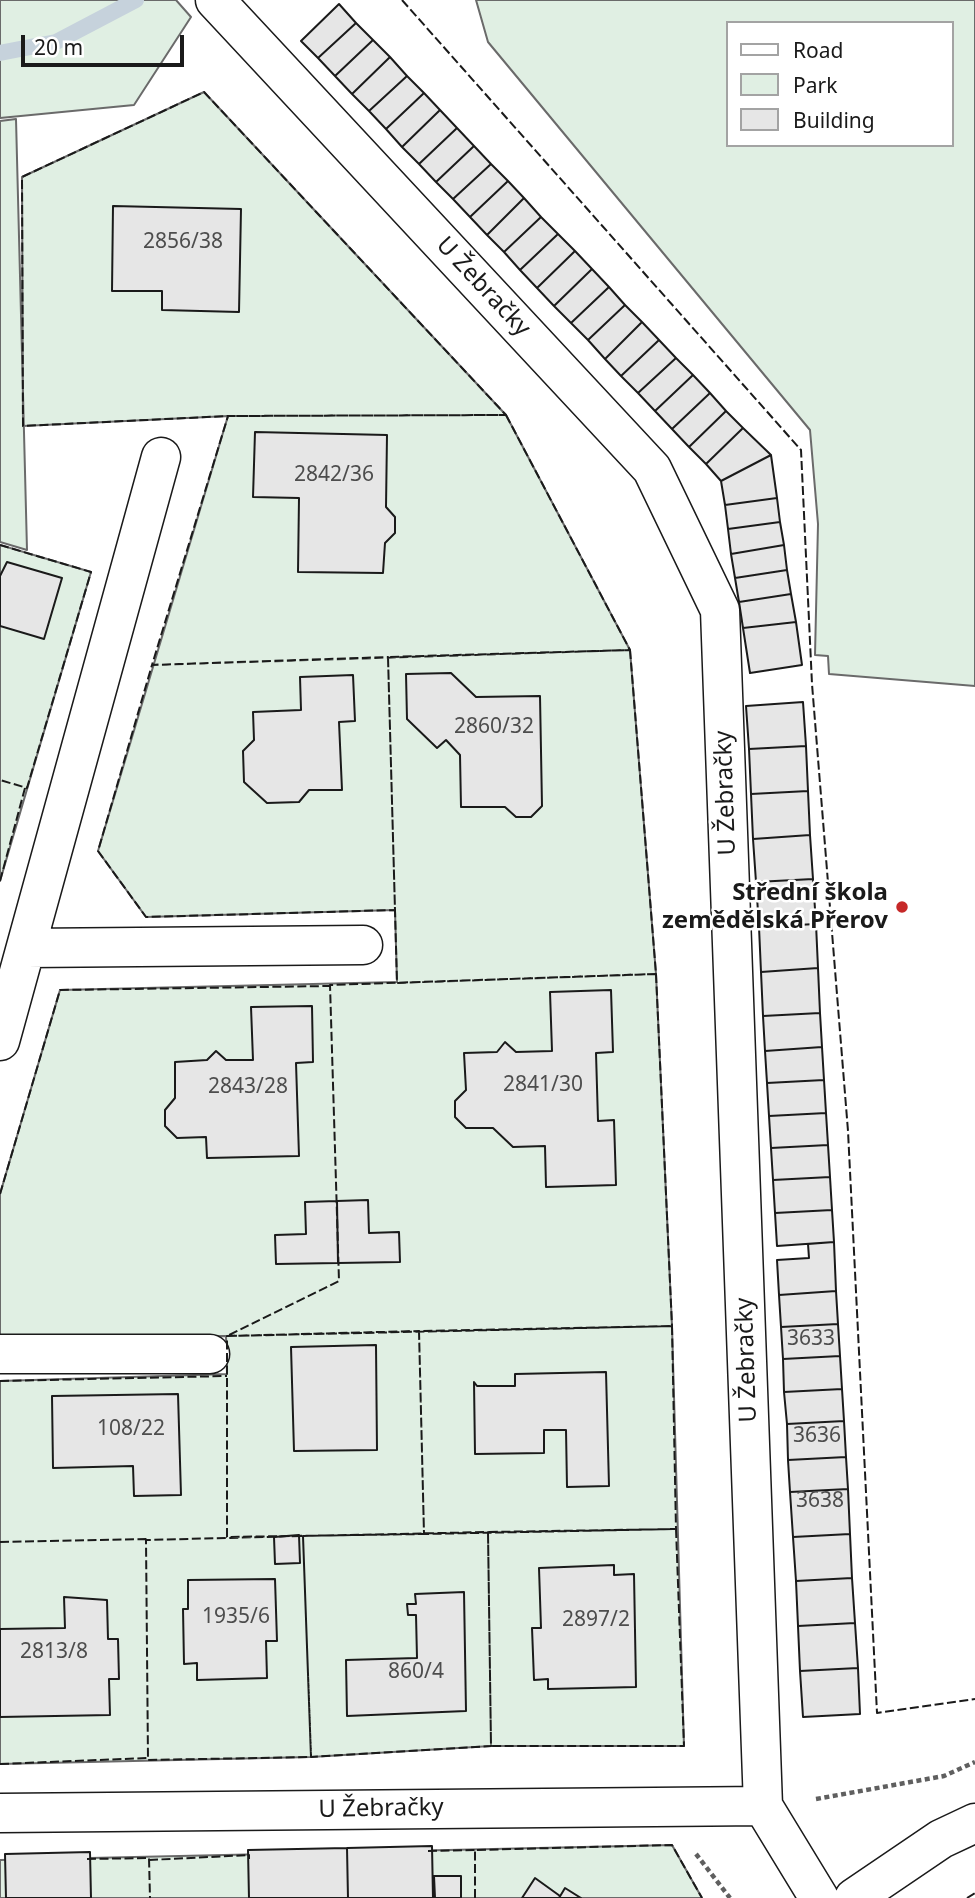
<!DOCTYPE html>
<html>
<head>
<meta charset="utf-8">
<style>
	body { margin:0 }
	#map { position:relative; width:975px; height:1898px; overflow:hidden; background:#fff; font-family:"Noto Sans",sans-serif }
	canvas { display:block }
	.legend { position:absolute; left:726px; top:21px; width:228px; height:126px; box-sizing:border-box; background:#fff; border:2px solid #a3a3a3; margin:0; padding:9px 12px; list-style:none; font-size:21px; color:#1a1a1a }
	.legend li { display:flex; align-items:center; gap:14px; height:35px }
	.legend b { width:35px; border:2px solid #a3a3a3 }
	.scale { position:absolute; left:21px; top:35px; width:163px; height:32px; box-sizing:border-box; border:4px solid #1a1a1a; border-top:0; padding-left:9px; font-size:21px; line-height:24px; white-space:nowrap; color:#1a1a1a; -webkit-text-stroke:5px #fff; paint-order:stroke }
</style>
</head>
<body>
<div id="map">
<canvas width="975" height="1898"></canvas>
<ul class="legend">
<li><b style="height:9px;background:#fff"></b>Road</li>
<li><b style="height:19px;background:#e0efe3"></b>Park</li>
<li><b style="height:19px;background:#e6e6e6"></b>Building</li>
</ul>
<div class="scale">20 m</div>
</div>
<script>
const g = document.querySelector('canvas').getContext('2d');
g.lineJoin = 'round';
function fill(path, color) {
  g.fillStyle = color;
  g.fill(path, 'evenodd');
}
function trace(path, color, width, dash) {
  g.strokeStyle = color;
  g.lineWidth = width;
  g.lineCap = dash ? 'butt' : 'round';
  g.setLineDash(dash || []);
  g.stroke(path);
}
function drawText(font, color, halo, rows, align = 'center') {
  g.font = font + ' "Noto Sans",sans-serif';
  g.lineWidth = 5;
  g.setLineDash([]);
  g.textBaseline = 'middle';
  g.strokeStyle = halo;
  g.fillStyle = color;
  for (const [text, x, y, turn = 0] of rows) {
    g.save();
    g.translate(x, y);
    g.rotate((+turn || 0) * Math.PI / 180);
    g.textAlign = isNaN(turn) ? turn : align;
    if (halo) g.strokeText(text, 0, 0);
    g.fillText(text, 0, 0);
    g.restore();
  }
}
const green = new Path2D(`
	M0 0H176L191 17 134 105 0 118Z
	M476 0H975V686L829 674 828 656 815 655 818 524 810 430 488 42ZM728 23H952V145H728Z
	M204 92 506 415 630 650 656 974 672 1326 684 1746H491L311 1757 0 1764V1381L227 1374 226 1336 0 1338V1194L60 990 397 982 395 910 146 917 98 851 228 416 23 426 22 177Z
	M16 119 27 550 0 542V121Z
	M0 545 91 572 0 881Z
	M672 1845 702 1898H0V1860Z`);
fill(green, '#e0efe3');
trace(green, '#6a6a6a', 2);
trace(new Path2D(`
	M0 53 56 42 136 0`), '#c6d2dc', 16);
const building = new Path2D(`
	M339 4 356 23 318 58 301 41Z
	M356 23 373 40 335 76 318 58Z
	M373 40 390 57 352 94 335 76Z
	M390 57 407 76 369 111 352 94Z
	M407 76 424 93 386 129 369 111Z
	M424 93 440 110 402 147 386 129Z
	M440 110 457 128 419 164 402 147Z
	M457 128 474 146 436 182 419 164Z
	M474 146 491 164 453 199 436 182Z
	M491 164 508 181 470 217 453 199Z
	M508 181 524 198 487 235 470 217Z
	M524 198 541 217 504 252 487 235Z
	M113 206 241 209 239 312 162 310V291H112Z
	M541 217 558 234 520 270 504 252Z
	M558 234 575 251 537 288 520 270Z
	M575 251 592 269 554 306 537 288Z
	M592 269 609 287 571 323 554 306Z
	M609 287 625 305 588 340 571 323Z
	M625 305 642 322 605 359 588 340Z
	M642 322 659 340 621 376 605 359Z
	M659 340 676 358 638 393 621 376Z
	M676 358 693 375 655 411 638 393Z
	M693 375 710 393 672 429 655 411Z
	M710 393 726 411 689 447 672 429Z
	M726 411 743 428 706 464 689 447Z
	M743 428 771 455 721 481 706 464Z
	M255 432 387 435 386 507 395 517V533L385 543 383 573 298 572 299 498 253 497Z
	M771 455 777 498 725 505 721 481Z
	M777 498 780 522 728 529 725 505Z
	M780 522 784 545 731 554 728 529Z
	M784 545 787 570 735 578 731 554Z
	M7 562 62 578 44 639 0 626V576Z
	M787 570 791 594 739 602 735 578Z
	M791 594 796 622 743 628 739 602Z
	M796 622 802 665 750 673 743 628Z
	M451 673 476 697 540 696 542 806 531 817H516L505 807H461L460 755 446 740 437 748 407 719 406 674Z
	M353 675 355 721 339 722 342 790H309L299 802 267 803 244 782 243 751 254 740 253 712 301 710 300 677Z
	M803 702 806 746 749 749 746 706Z
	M806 746 808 791 751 794 749 749Z
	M808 791 810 835 753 839 751 794Z
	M810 835 813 879 756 882 753 839Z
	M813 879 816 924 759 927 756 882Z
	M816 924 818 968 761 972 759 927Z
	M818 968 820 1013 763 1016 761 972Z
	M611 990 613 1052 596 1053 598 1121 614 1120 616 1185 546 1187 545 1146 513 1147 493 1128H466L455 1117V1101L466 1090 464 1053 497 1052 505 1042 516 1052 552 1051 550 992Z
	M312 1006 313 1062 296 1063 299 1156 207 1158 206 1137 177 1138 165 1126V1110L175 1098V1062L207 1060 216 1051 226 1060H253L251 1007Z
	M820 1013 822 1047 765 1051 763 1016Z
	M822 1047 824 1080 767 1083 765 1051Z
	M824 1080 826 1113 769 1116 767 1083Z
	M826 1113 828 1145 771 1148 769 1116Z
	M828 1145 830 1177 773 1180 771 1148Z
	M830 1177 832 1210 775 1213 773 1180Z
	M368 1200 369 1233 399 1232 400 1262 338 1263 337 1201Z
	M337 1201 338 1263 276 1264 275 1235 306 1234 305 1202Z
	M832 1210 834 1242 777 1246 775 1213Z
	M834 1242 836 1291 779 1295 777 1260 809 1258 808 1244Z
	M836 1291 838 1324 781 1327 779 1295Z
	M838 1324 840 1356 783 1359 781 1327Z
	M376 1345 377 1450 294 1451 291 1347Z
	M840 1356 842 1389 784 1392 783 1359Z
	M606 1372 609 1486 567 1487 566 1430H544V1453L475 1454 474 1382 477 1386H515V1374Z
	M842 1389 844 1421 787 1424 784 1392Z
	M178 1394 181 1495 134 1496 133 1466 53 1468 52 1396Z
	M844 1421 846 1457 788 1460 787 1424Z
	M846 1457 848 1489 790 1492 788 1460Z
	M848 1489 850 1534 793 1537 790 1492Z
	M850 1534 852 1578 796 1581 793 1537Z
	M299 1535 300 1563 275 1564 274 1537Z
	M614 1565V1575L634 1574 636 1687 548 1689V1679L534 1680 532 1628H541L539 1568Z
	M852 1578 855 1623 798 1626 796 1581Z
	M275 1579 277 1641H266L267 1678 197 1680V1663L184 1664 183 1609H188V1580Z
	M464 1592 466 1711 347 1716 346 1660 417 1658 416 1615H408L407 1604H416L415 1594Z
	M64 1597 107 1600 108 1639H118L119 1679H109L110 1715 0 1717V1629L65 1628Z
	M855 1623 858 1668 800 1671 798 1626Z
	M858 1668 860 1714 803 1717 800 1671Z
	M432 1846 433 1898H348L347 1848Z
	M347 1848 348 1898H249L248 1850Z
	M90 1852 91 1898H6L5 1854Z
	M434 1876H461V1898H435Z
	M535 1878 560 1896 559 1898H522Z
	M565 1888 581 1898H559Z`);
fill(building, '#e6e6e6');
trace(building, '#1a1a1a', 2);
const minor = new Path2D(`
	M215 0 652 469 720 610 763 1806
	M27 948 363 945
	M0 1041 161 457
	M0 1354H210
	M0 1813 763 1806 819 1898
	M854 1898 941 1839 975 1823`);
trace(minor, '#1a1a1a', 41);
trace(new Path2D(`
	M816 1799 944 1776 975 1762
	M696 1854 730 1898`), '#5f5f5f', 4.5, [5, 3.5]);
trace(minor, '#fff', 38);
trace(new Path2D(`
	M402 0 801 450 812 684 848 1131 877 1713 975 1699
	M204 92 506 415 228 416 23 426 22 177Z
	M506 415 630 650 152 665 228 416Z
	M0 545 91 572 27 788 0 780
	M630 650 656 974 397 983 388 657Z
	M388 657 395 910 146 917 98 851 152 665Z
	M0 881 25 788
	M656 974 672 1326 227 1336 339 1281 330 985Z
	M0 1194 60 990 330 986
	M672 1326 676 1529 424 1534 419 1331Z
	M419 1331 424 1534 227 1537V1336Z
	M0 1381 227 1376
	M676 1529 684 1746H491L488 1532Z
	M488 1532 491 1746 311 1757 303 1536Z
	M303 1536 311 1757 148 1760 146 1540Z
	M0 1542 147 1539
	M0 1764 148 1758
	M428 1851 475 1850V1852
	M87 1859 149 1858 150 1898
	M149 1860 249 1855V1859
	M475 1898V1850L672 1845 702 1898
	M967 1898 975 1893`), '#1a1a1a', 2, [9, 3.5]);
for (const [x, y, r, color] of [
	[902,907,7,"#c62828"]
]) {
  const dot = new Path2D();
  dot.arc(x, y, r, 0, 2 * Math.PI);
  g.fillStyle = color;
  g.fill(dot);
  trace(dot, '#fff', 2.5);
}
drawText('21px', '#4d4d4d', null, [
	["2856/38",183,242],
	["2842/36",334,475],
	["2860/32",494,727],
	["2841/30",543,1085],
	["2843/28",248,1087],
	["3633",811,1339],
	["108/22",131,1429],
	["3636",817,1436],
	["3638",820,1501],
	["1935/6",236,1617],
	["2897/2",596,1620],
	["2813/8",54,1652],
	["860/4",416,1672]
]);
drawText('24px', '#1a1a1a', '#fff', [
	["U Žebračky",483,287,47],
	["U Žebračky",726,793,-92],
	["U Žebračky",747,1360,-92],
	["U Žebračky",381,1809,-1]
]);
drawText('bold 24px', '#1a1a1a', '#fff', [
	["Střední škola",888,893],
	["zemědělská Přerov",888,921]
], 'right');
</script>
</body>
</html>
